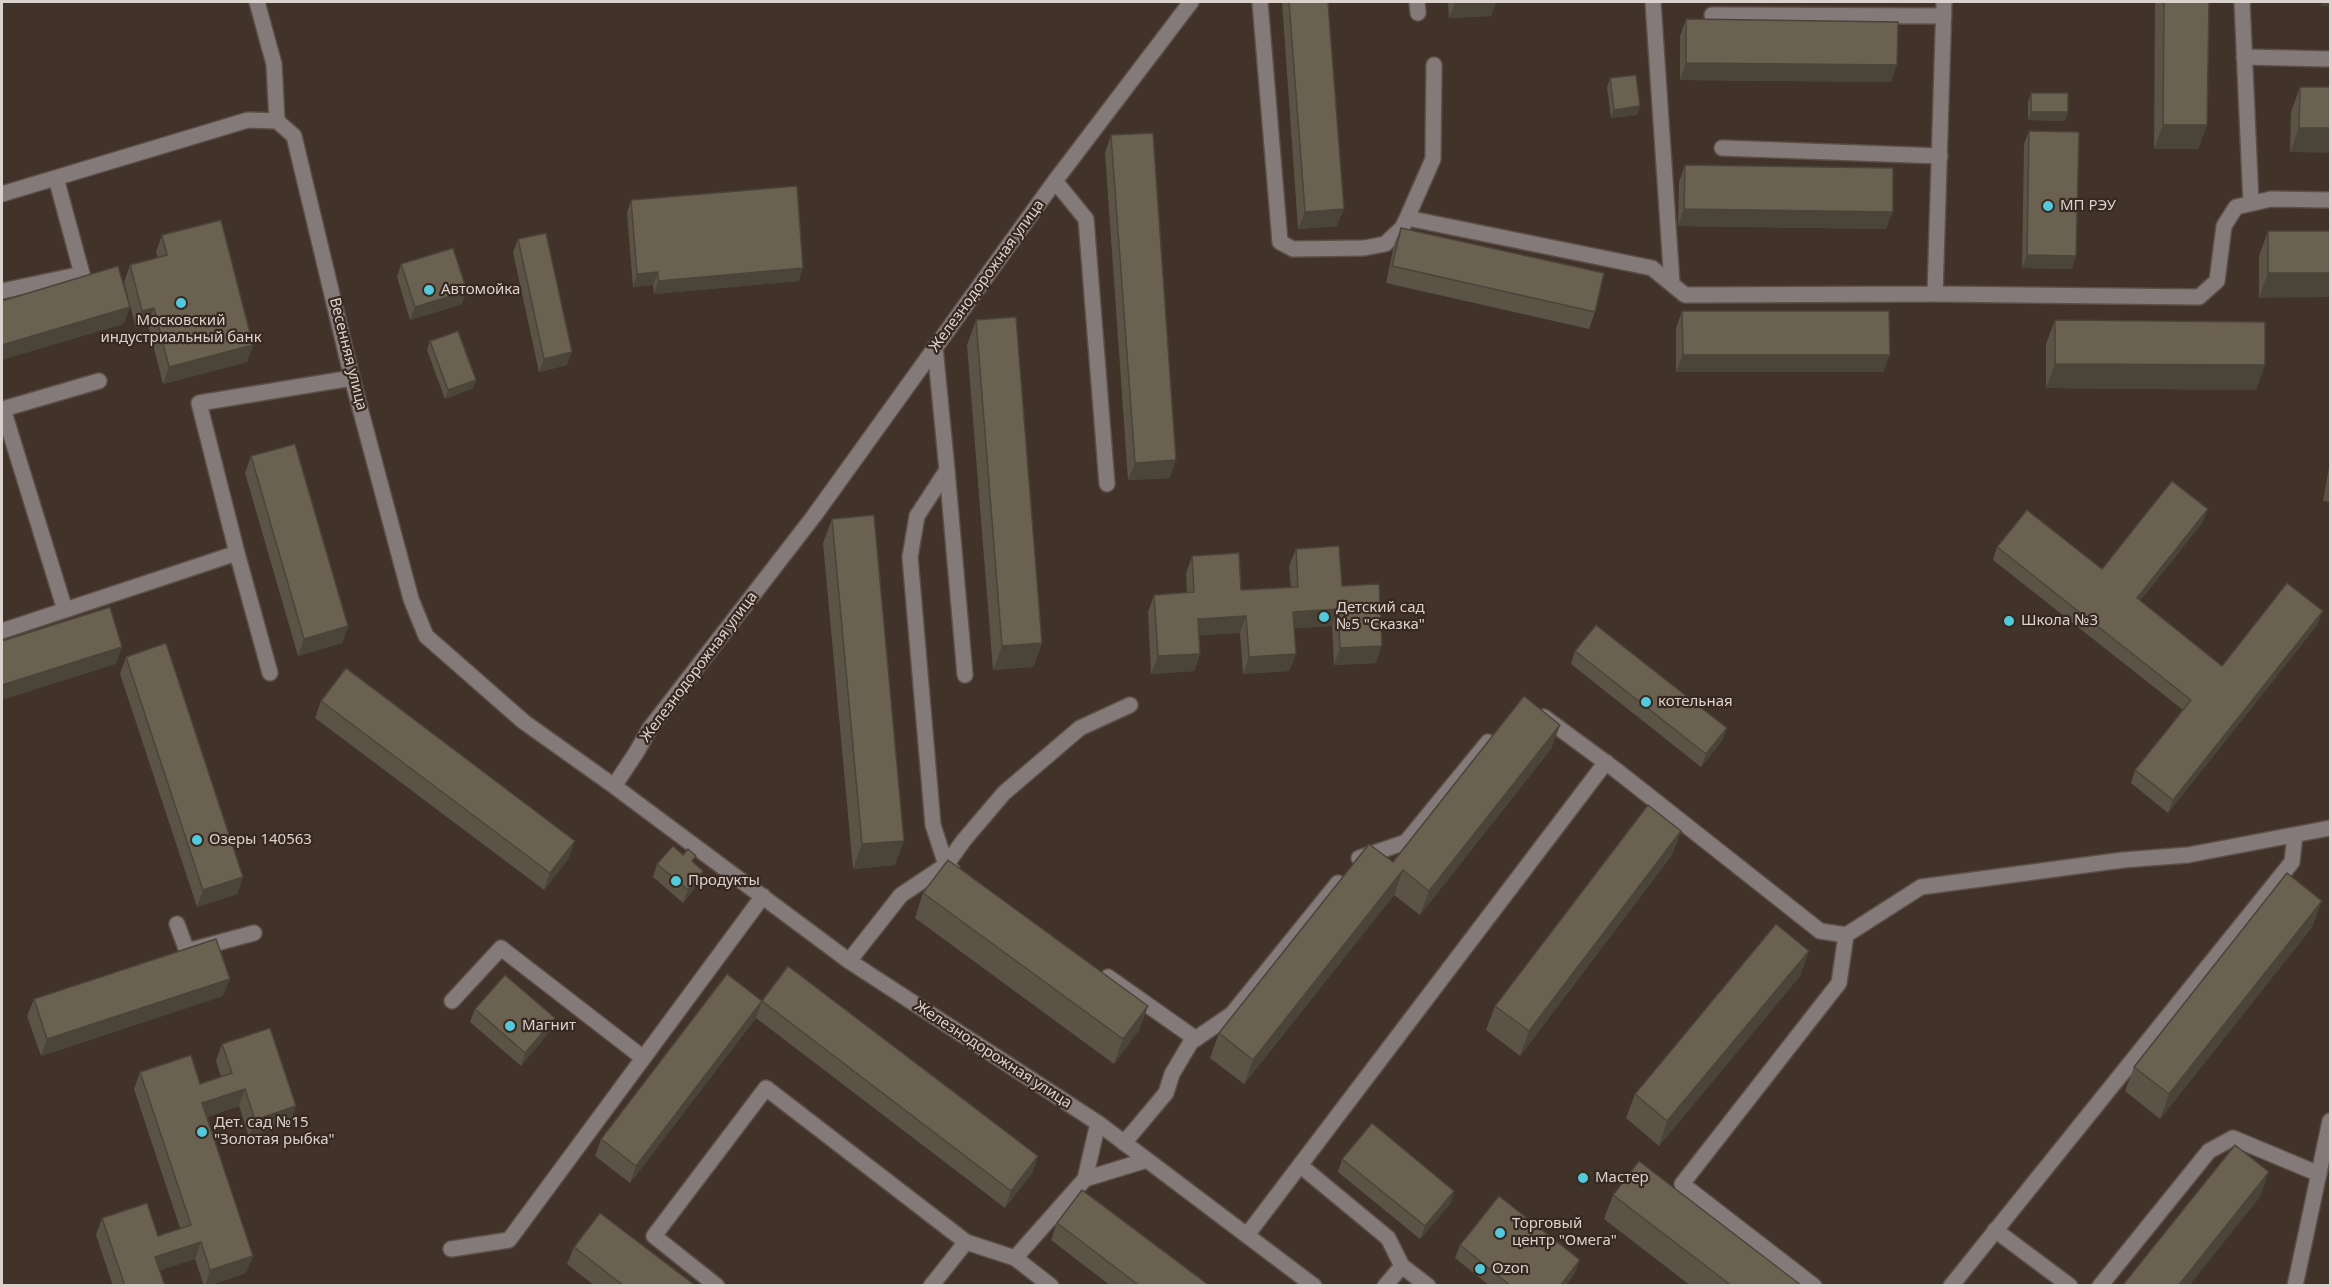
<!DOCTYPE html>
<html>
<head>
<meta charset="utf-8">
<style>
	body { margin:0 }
	#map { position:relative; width:2332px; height:1287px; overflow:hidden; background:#41322a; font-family:"Noto Sans",sans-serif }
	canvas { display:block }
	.frame { position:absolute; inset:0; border:3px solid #dcd2cd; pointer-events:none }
</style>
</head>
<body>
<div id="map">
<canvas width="2332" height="1287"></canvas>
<div class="frame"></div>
</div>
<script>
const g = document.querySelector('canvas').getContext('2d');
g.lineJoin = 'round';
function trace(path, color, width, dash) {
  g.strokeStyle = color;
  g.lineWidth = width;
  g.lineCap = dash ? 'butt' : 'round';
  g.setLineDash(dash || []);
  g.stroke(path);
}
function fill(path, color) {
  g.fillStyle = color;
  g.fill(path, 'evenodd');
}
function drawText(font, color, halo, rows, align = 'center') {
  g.font = font + ' "Noto Sans",sans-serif';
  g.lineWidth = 4.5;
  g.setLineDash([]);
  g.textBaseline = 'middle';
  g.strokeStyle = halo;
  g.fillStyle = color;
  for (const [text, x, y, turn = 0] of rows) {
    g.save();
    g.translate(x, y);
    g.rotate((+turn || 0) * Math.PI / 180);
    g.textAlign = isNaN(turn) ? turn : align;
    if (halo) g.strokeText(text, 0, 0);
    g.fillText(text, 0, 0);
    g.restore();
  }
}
const minor = new Path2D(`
	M257 2 274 64 277 121
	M1191 2 1055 181 814 516 650 728 636 753 614 786 849 961 1098 1123 1314 1286
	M1260 2 1280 242 1293 249 1364 248 1385 244 1402 228 1407 218 1652 268 1685 295 1935 294 2199 297 2217 281 2224 226 2236 207 2271 199 2330 200
	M1417 2 1418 13
	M1653 2 1672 284
	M2242 2 2251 203
	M1712 15 1944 16
	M2244 57 2330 59
	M1722 148 1940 156
	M1055 181 1086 219 1107 484
	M2 194 248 120 277 121 294 136 352 378 411 599 426 636 524 722 614 786
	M1407 218 1433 159 1434 65
	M2 291 82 274 56 178
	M1935 294 1944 2
	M935 347 947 470 917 516 910 557 933 825 946 865
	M947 470 965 675
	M237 553 270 673
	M65 610 3 409 99 381
	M2 631 237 553 199 403 352 378
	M1544 717 1616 770 1820 931 1846 935 1921 887 2123 860 2188 855 2330 828
	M1359 858 1406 842 1488 742
	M946 865 964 840 1004 793 1080 728 1130 705
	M177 924 187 951 254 933
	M849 961 901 895 946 865 952 870
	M1108 977 1196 1039
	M452 1001 501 948 642 1057
	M1124 1143 1166 1093 1172 1074 1191 1042 1232 1014 1338 883
	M1301 1166 1388 1238 1402 1266
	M1085 1179 1147 1160
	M1995 1230 2070 1286
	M1247 1235 1606 762
	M451 1249 509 1240 763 896
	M1015 1258 1085 1179 1098 1123
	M717 1286 654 1236 766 1088 966 1242 1015 1258 1051 1286
	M931 1286 966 1242
	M1385 1286 1402 1266 1428 1286
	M1814 1286 1682 1184 1839 983 1846 935
	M1951 1286 2292 862 2295 835
	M2100 1286 2209 1151 2233 1138 2319 1174
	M2295 1286 2330 1121`);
trace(minor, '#5d4f47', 18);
trace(minor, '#847a7a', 15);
fill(new Path2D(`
	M1282 2H1328L1337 226 1298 229Z
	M1448 2H1496L1491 16 1449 18Z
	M2155 2H2209L2207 125 2198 149H2154Z
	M1686 19 1891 82 1680 80V36Z
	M1610 78 1637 115 1611 118 1607 87Z
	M2300 87H2331L2290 152 2291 112Z
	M2031 93 2068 112 2065 121 2028 120V102Z
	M2029 131 2076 256 2072 269 2022 268 2024 144Z
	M1111 135 1170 478 1128 480 1105 153Z
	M1685 165 1886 229 1678 226 1679 182Z
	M631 200 799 281 654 294 653 285 633 287 627 213Z
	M1401 228 1595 312 1589 329 1386 283 1394 245Z
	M2268 231H2331L2259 298V256Z
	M162 235 253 345 247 362 163 384 148 325 136 328 124 282 130 265 158 258 156 252Z
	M518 239 567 365 539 372 513 252Z
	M401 264 462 304 410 320 397 277Z
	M1682 311 1883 372H1676V328Z
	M976 320 1042 643 1033 667 993 670 967 345Z
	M2055 320 2256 390 2046 388V344Z
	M430 341 476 380 473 388 445 399 427 350Z
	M251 456 348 626 342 643 298 656 245 473Z
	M2331 456V502L2323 501Z
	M832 519 895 865 853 869 823 543Z
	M2203 522 2140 601 2222 666 2318 624 2168 813 2131 783 2135 770 2183 710 1993 560 1997 547 2102 569Z
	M1296 549 1342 586 1376 663 1334 665 1332 626 1294 628 1296 654 1289 671 1243 674 1240 633 1199 635 1200 654 1194 671 1151 674 1148 612 1154 595 1187 593 1186 573 1192 556 1241 590 1291 588 1289 566Z
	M1575 651 1727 728 1722 741 1701 767 1571 664Z
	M126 657 243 877 237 894 197 907 120 674Z
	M321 701 569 858 544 890 315 718Z
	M1560 725 1551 749 1420 915 1394 895 1244 1084 1210 1058 1219 1033 1393 862Z
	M1681 831 1672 855 1520 1056 1486 1030 1495 1006Z
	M694 863 703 871 698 884 683 903 653 877 657 864Z
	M923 893 1148 1006 1139 1030 1114 1064 915 918Z
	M2313 926 2160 1119 2125 1091 2134 1067Z
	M1809 951 1800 976 1659 1146 1626 1118 1635 1094Z
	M223 996 41 1056 27 1016 34 999Z
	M762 1001 1038 1156 1032 1173 1005 1208 756 1018 630 1183 595 1156 601 1139Z
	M475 1009 550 1031 521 1066 470 1022Z
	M222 1044 296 1106 290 1123 249 1137 239 1106 207 1117 253 1256 246 1273 208 1286H204L195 1259 160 1270 165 1286H113L96 1235 102 1218 158 1236 180 1228 134 1089 140 1072 200 1084 221 1077 216 1061Z
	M1342 1159 1454 1191 1450 1204 1420 1239 1338 1172Z
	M1613 1195 1802 1286H1691L1604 1219Z
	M1057 1223 1210 1286H1111L1051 1240Z
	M1460 1245 1575 1273 1565 1286H1490L1455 1258Z
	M574 1247 696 1286H595L567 1264Z`), '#5b5346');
fill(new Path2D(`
	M1455 2H1496L1491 16 1449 18Z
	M2322 2H2331V6H2320Z
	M1686 63 1897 65 1891 82 1680 80Z
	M1640 106 1637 115 1611 118 1614 110Z
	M2031 112H2068L2065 121 2028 120Z
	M2163 125H2207L2198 149H2154Z
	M2299 128H2331V153L2290 152Z
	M1344 209 1337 226 1298 229 1305 212Z
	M1684 209 1893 212 1886 229 1678 226Z
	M2027 255 2076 256 2072 269 2022 268Z
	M803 268 799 281 654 294 658 281Z
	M658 272 653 285 633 287 637 274Z
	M2268 273H2331V297L2259 298Z
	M467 291 462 304 410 320 415 307Z
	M130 307 124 324 2 360V345Z
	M154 308 148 325 136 328 142 311Z
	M253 345 247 362 163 384 169 367Z
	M572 352 567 365 539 372 544 359Z
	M1683 355H1890L1883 372H1676Z
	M2055 364 2265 365 2256 390 2046 388Z
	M476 380 473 388 445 399 448 390Z
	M1176 460 1170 478 1128 480 1135 463Z
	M2208 509 2203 522 2132 611 2137 598Z
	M1338 609 1332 626 1287 629 1293 612Z
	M2323 611 2318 624 2168 813 2173 800Z
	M1246 616 1240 633 1192 636 1198 619Z
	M348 626 342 643 298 656 304 639Z
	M1042 643 1033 667 993 670 1002 646Z
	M1382 646 1376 663 1334 665 1340 648Z
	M122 647 116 664 2 700V685Z
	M1200 654 1194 671 1151 674 1158 656Z
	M1296 654 1289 671 1243 674 1249 657Z
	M1560 725 1551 749 1420 915 1429 891Z
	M1727 728 1722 741 1701 767 1706 754Z
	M1681 831 1672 855 1520 1056 1529 1031Z
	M575 841 569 858 544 890 550 873Z
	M904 841 895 865 853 869 862 844Z
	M1403 870 1394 895 1244 1084 1253 1060Z
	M703 871 698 884 683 903 688 890Z
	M243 877 237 894 197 907 203 890Z
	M2322 901 2313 926 2160 1119 2169 1094Z
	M1809 951 1800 976 1659 1146 1667 1121Z
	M230 979 223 996 41 1056 47 1039Z
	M762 1001 756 1018 630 1183 636 1166Z
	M1148 1006 1139 1030 1114 1064 1123 1039Z
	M555 1018 550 1031 521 1066 525 1053Z
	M245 1089 239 1106 196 1120 202 1103Z
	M296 1106 290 1123 249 1137 255 1120Z
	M1038 1156 1032 1173 1005 1208 1011 1191Z
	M2269 1172 2260 1197 2189 1286H2178Z
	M1454 1191 1450 1204 1420 1239 1425 1226Z
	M201 1242 195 1259 149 1274 155 1257Z
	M253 1256 246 1273 208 1286H205L210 1270Z
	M1580 1260 1575 1273 1565 1286H1560Z`), '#4a4439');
const building = new Path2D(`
	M1289 2H1328L1344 209 1305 212Z
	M2164 2H2209L2207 125H2163Z
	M1686 19 1898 22 1897 65 1686 63Z
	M1636 75 1640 106 1614 110 1610 78Z
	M2300 87H2331V128H2299Z
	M2031 93H2068V112H2031Z
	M2029 131 2079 132 2076 256 2027 255Z
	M1153 133 1176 460 1135 463 1111 135Z
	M1685 165 1893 168V212L1684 209Z
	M797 186 803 268 658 281V272L637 274 631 200Z
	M221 220 253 345 169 367 154 308 142 311 130 265 167 255 162 235Z
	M1401 228 1604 273 1595 312 1392 266Z
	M2268 231H2331V273H2268Z
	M546 233 572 352 544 359 518 239Z
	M453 248 467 291 415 307 401 264Z
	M118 266 130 307 2 345V301Z
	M1682 311H1889L1890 355H1683Z
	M1016 317 1042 643 1002 646 976 320Z
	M2055 320 2265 322V365L2055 364Z
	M458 331 476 380 448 390 430 341Z
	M295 444 348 626 304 639 251 456Z
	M2172 481 2208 509 2137 598 2222 666 2287 583 2323 611 2173 800 2135 770 2191 700 1997 547 2027 510 2102 569Z
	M874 515 904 841 862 844 832 519Z
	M1339 546 1342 586 1379 584 1382 646 1340 648 1338 609 1293 612 1296 654 1249 657 1246 616 1198 619 1200 654 1158 656 1154 595 1194 592 1192 556 1239 553 1241 590 1298 587 1296 549Z
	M110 607 122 647 2 685V641Z
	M1596 625 1727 728 1706 754 1575 651Z
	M166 643 243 877 203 890 126 657Z
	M346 668 575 841 550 873 321 701Z
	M1524 696 1560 725 1429 891 1403 870 1253 1060 1219 1033 1369 844 1393 862Z
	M1648 805 1681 831 1529 1031 1495 1006Z
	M673 846 683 855 688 849 696 856 692 861 703 871 688 890 657 864Z
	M948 860 1148 1006 1123 1039 923 893Z
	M2287 873 2322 901 2169 1094 2134 1067Z
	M1776 924 1809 951 1667 1121 1635 1094Z
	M216 939 230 979 47 1039 34 999Z
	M788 966 1038 1156 1011 1191 762 1001Z
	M727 974 762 1001 636 1166 601 1139Z
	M505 975 555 1018 525 1053 475 1009Z
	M270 1028 296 1106 255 1120 245 1089 202 1103 253 1256 210 1270 201 1242 155 1257 165 1286H125L102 1218 147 1203 158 1236 191 1225 140 1072 191 1055 200 1084 232 1073 222 1044Z
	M1372 1123 1454 1191 1425 1226 1342 1159Z
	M2235 1145 2269 1172 2178 1286H2122Z
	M1639 1161 1802 1286H1732L1613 1195Z
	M1082 1190 1210 1286H1140L1057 1223Z
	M1499 1196 1580 1260 1560 1286H1511L1460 1245Z
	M600 1213 696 1286H624L574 1247Z`);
fill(building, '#6a6151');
trace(building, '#4a4439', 1.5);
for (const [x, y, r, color] of [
	[2048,206,6,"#53cadc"],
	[429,290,6,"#53cadc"],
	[181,303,6,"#53cadc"],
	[1324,617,6,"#53cadc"],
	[2009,621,6,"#53cadc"],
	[1646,702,6,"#53cadc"],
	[197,840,6,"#53cadc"],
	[676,881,6,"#53cadc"],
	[510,1026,6,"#53cadc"],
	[202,1132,6,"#53cadc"],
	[1583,1178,6,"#53cadc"],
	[1500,1233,6,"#53cadc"],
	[1480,1269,6,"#53cadc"]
]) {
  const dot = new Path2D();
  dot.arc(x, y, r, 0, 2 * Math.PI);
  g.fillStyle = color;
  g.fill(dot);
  trace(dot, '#372820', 2);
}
drawText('15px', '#dcd2cd', '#372820', [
	["МП РЭУ",2060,206],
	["Автомойка",441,290],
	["Московский",181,321,"center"],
	["индустриальный банк",181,338,"center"],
	["Детский сад",1336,608],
	["№5 \"Сказка\"",1336,625],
	["Школа №3",2021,621],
	["котельная",1658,702],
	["Озеры 140563",209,840],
	["Продукты",688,881],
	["Магнит",522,1026],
	["Дет. сад №15",214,1123],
	["\"Золотая рыбка\"",214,1140],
	["Мастер",1595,1178],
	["Торговый",1512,1224],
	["центр \"Омега\"",1512,1241],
	["Ozon",1492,1269]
], 'left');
drawText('15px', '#dcd2cd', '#372820', [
	["Железнодорожная улица",987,276,-54],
	["Весенняя улица",348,354,76],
	["Железнодорожная улица",699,667,-53],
	["Железнодорожная улица",993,1055,33]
]);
</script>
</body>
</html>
